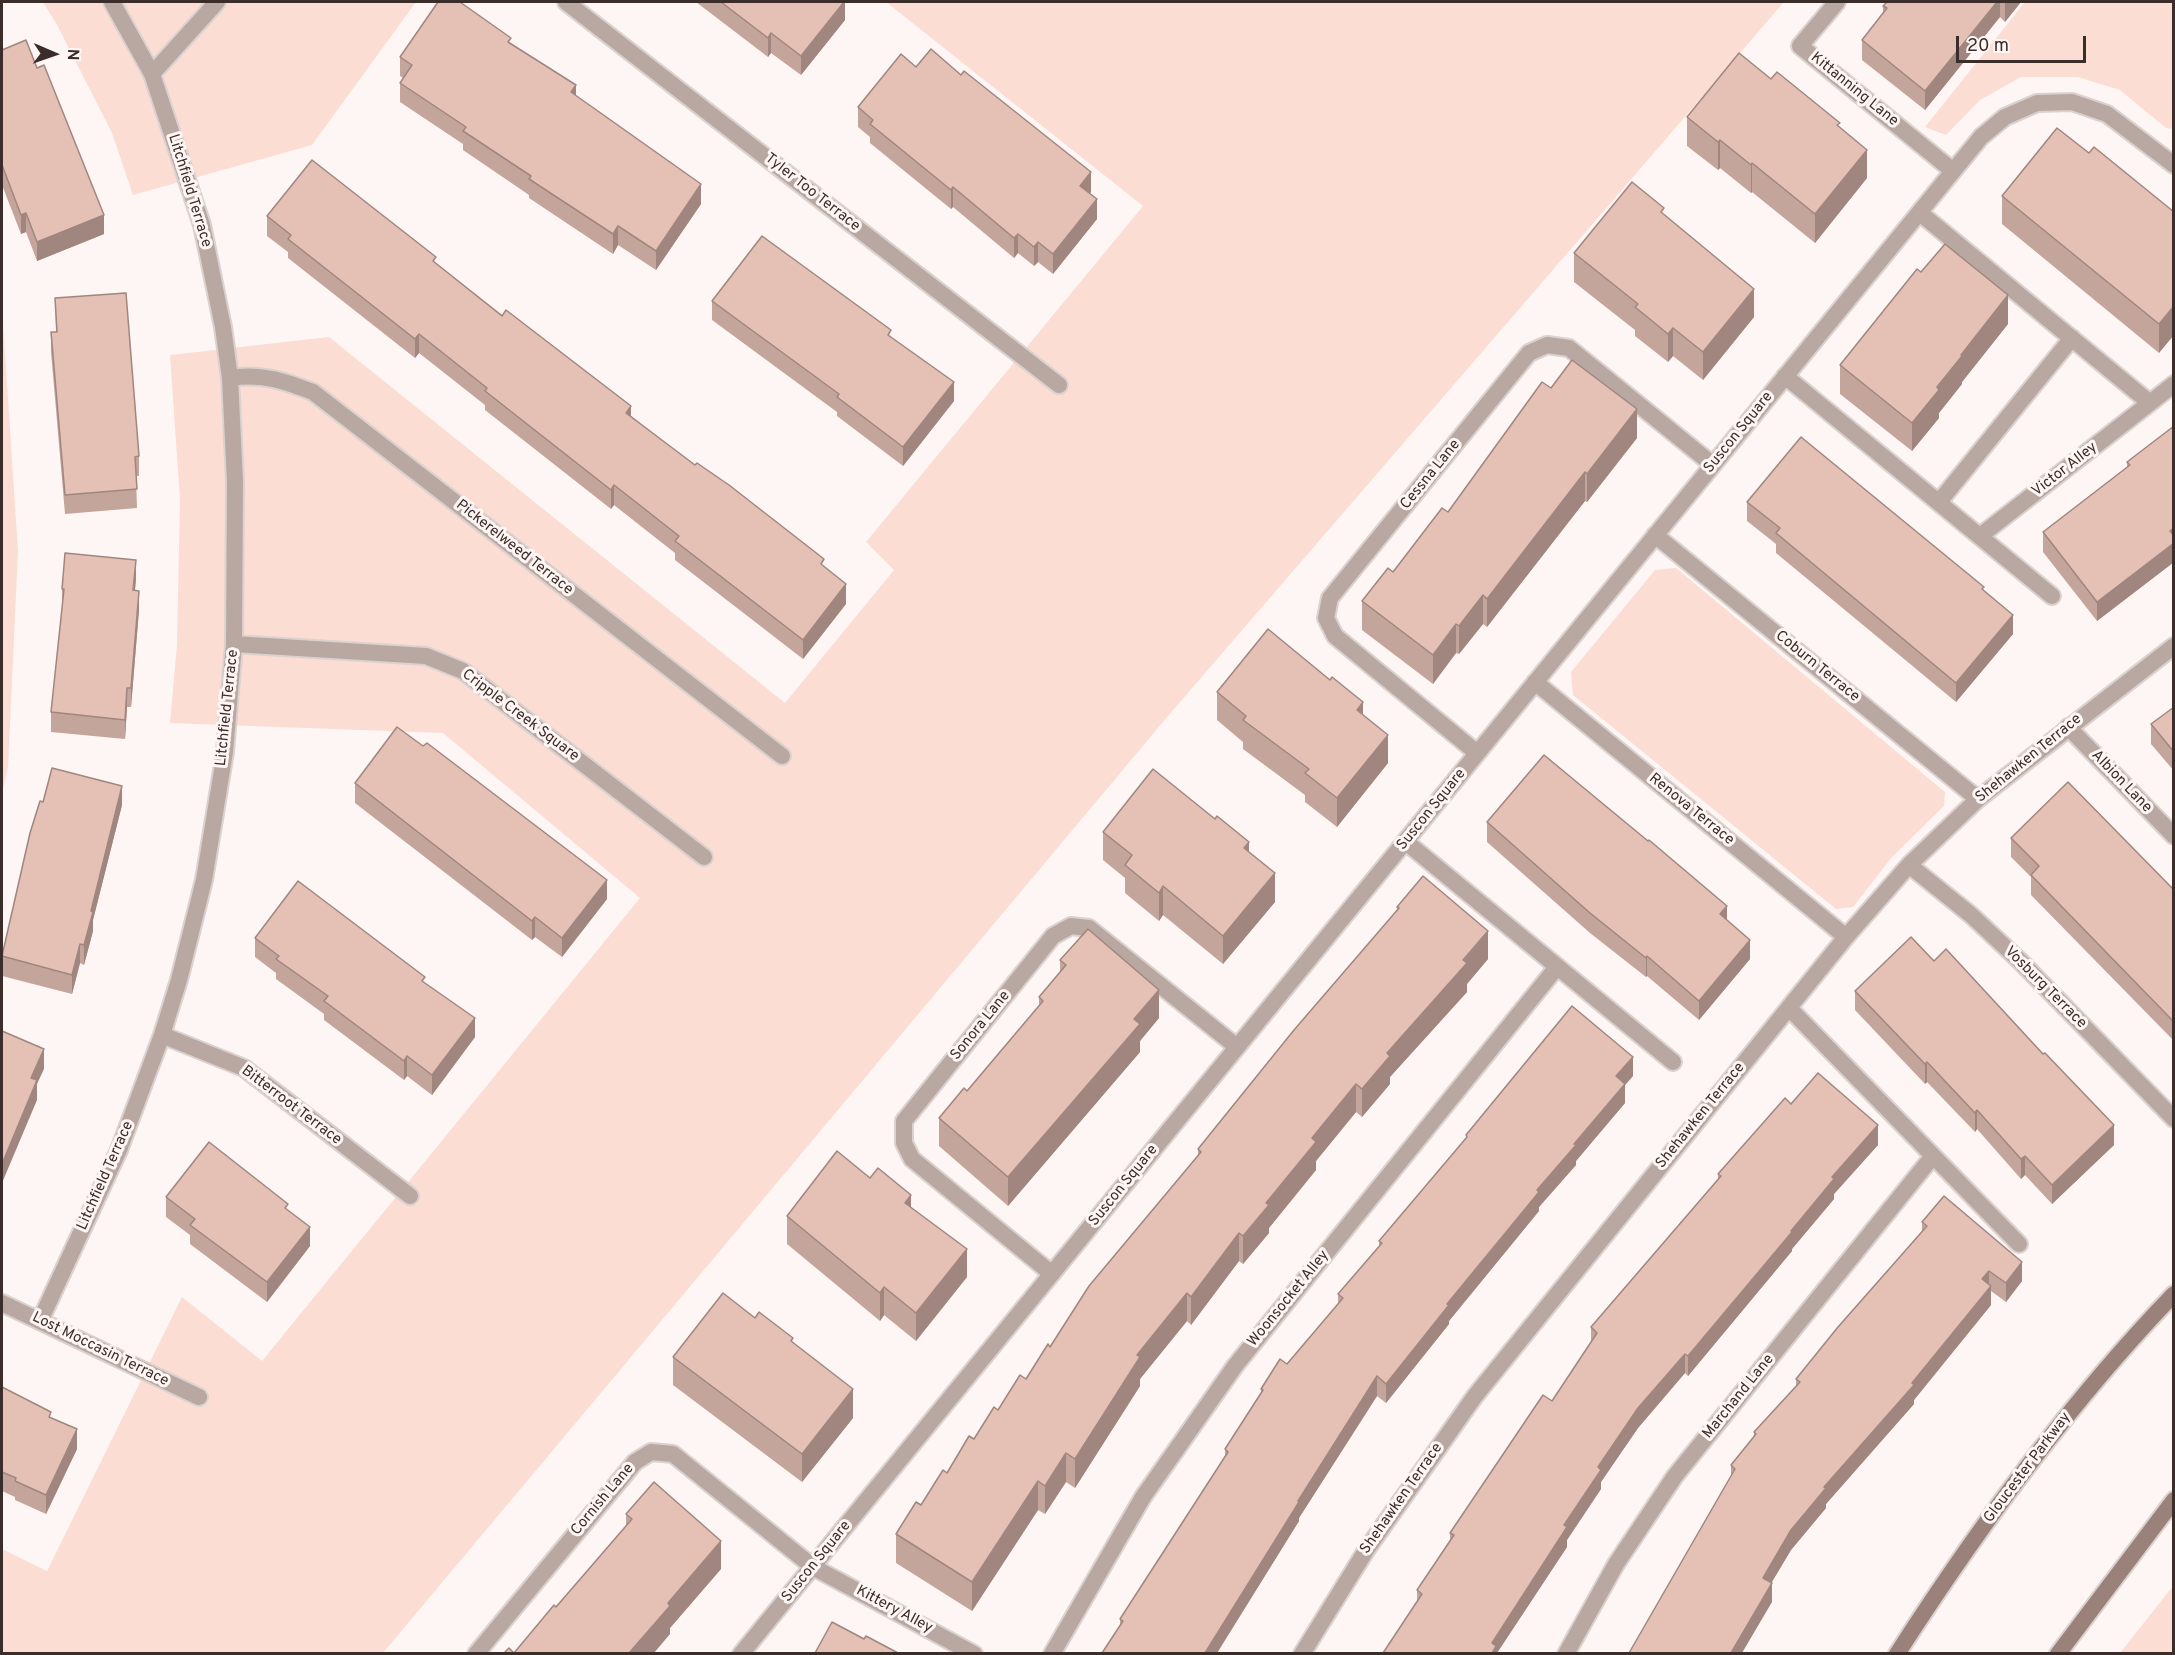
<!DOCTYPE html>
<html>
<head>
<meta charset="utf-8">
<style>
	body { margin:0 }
	#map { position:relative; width:2175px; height:1655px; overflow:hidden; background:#fef6f4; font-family:Overpass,sans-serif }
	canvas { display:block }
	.frame { position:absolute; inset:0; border:3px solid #3b2d29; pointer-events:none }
	.north { position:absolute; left:24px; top:24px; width:60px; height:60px; -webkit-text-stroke:4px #fef6f4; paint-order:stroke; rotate:92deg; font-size:16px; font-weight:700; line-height:24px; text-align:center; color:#3b2d29 }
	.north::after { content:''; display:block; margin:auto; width:21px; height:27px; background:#3b2d29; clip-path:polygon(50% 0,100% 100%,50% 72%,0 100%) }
	.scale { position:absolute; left:1956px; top:36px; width:130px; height:27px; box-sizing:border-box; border:3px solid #3b2d29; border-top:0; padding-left:8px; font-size:18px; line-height:21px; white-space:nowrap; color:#3b2d29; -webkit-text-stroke:4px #fef6f4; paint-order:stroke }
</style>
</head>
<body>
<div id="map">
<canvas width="2175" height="1655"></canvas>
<div class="frame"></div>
<div class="north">N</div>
<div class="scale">20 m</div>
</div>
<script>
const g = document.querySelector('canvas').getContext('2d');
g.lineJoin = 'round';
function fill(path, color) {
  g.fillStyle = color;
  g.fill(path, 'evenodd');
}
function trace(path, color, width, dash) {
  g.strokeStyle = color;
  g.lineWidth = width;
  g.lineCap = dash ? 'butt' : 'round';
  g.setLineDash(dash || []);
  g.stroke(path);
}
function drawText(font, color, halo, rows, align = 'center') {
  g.font = font + ' Overpass,sans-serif';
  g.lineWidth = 6;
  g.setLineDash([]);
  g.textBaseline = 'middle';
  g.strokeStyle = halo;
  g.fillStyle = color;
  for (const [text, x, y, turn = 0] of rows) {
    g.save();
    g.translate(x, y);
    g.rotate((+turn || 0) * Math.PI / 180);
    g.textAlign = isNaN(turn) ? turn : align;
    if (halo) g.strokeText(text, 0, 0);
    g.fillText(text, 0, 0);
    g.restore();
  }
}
fill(new Path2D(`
	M43 2H416L312 145 133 195 112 133 57 25Z
	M886 2H1784L1168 716 383 1653H2V1549L47 1571 182 1297 262 1361 640 898 443 733 170 723 177 644 180 500 170 355 329 337 785 703 894 570 866 542 1143 206Z
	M2025 2H2173V129L2166 128 2120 90 2078 77H2021L1980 100 1946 135 1925 127Z
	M2 308 18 551 8 767 2 793Z
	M1676 568 1945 792 1944 806 1892 857 1853 907 1836 909 1573 695 1571 672 1655 570Z
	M2173 1586V1653H2120Z`), '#fbddd4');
const minor = new Path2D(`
	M566 2 1059 385
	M1837 2 1800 46 1953 171
	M152 74 217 2
	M1920 213 2150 403
	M1785 376 2052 596
	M230 378C262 373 284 381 313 392L782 756
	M1939 502 2072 338
	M1655 535 1978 799
	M1980 536 2174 384
	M234 644 426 656 463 671 704 857
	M1535 682 1846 937
	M2068 727 2174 836
	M1477 753 1335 636 1326 618 1330 598 1529 353 1547 345 1569 348 1713 465
	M1406 842 1673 1062
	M1909 865 1971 915 2020 961 2174 1119
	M1789 1008 2019 1244
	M162 1035 244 1068 410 1196
	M1052 1274 912 1159 904 1143V1121L1053 936 1071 926 1089 928 1237 1047
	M2 1303 199 1397
	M40 1321 119 1150 162 1035 179 980 204 880 225 752 234 644 235 482 230 378 223 327 202 225 152 74 112 2
	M476 1654 635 1462 651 1452 673 1454 813 1567 974 1654
	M741 1654 1981 137 2005 117 2037 103 2072 102 2107 114 2174 165
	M1052 1654 1143 1497 1235 1366 1557 967
	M1302 1654 1367 1549 1475 1396 1846 937 1909 865 1978 799 2174 646
	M1566 1654 1616 1564 1675 1476 1933 1156`);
const secondary = new Path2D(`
	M1897 1654C1978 1528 2070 1402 2174 1294
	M2058 1654 2174 1500`);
trace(minor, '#dbd2cf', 20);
trace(secondary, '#dbd2cf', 20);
trace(minor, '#b9a8a2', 16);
trace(secondary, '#9a8179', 16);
fill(new Path2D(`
	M696 2H845V20L801 75 771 53 768 57Z
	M1887 2H2021L2005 22 2000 17 1925 110 1862 60V40L1883 13V6Z
	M511 43 576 96 701 204 656 270 618 245 613 254 529 198V195L463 150V144L400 102V83L403 78 400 76V57Z
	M2 50 104 234 37 261 26 232 21 234 2 185Z
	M916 67 1091 192 1090 194 1097 219 1053 274 1038 262 1034 266 1018 253 1014 258 953 207 951 209 870 143V137L858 127V107Z
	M1771 79 1840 127 1867 178 1815 243 1752 192 1751 193 1720 168 1718 170 1687 146V117Z
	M2089 153 2174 212 2159 353 2002 224V196Z
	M1664 215 1754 317 1703 380 1673 356 1668 362 1635 336V330L1574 282V253Z
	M267 216 436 263 824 567 846 604 803 659 675 560V553L614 505 611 509 485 410V405L419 353 415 358 288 258V252L267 236Z
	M1921 272 2008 324 1962 382V384L1939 413V418L1912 451 1840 394V365Z
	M55 298 139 456V476H136L137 508 65 514 51 352V332H56Z
	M712 301 891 337 954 401 903 466 837 416V412L712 320Z
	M1551 388 1637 438 1587 502 1585 501 1487 627 1483 624 1459 654 1456 653 1433 684 1362 630V601L1393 572 1448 512Z
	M2174 426V562L2097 621 2043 552V532L2127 467V462Z
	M1747 502 1984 591 2013 634 1956 702 1776 553V544L1747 521Z
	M136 579 135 590 139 610 131 707H127L125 739 51 732V712L62 608V589Z
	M1217 692 1363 715 1388 763 1337 827 1305 802V795L1243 749V742L1217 720Z
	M2174 707V771L2151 744V724Z
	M355 783 607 899 562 957 535 937 532 940 355 803Z
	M122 805 93 920V931L84 965 80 963 72 994 2 976V956Z
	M1487 822 1750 959 1699 1020 1647 976 1646 977 1590 933 1487 842Z
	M1103 832 1249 852 1275 902 1223 964 1163 915 1159 921 1125 893V878L1103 860Z
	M2011 838 2174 890V1041L2031 895V877L2011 857Z
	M1397 907 1488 959 1467 984V992L1390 1077V1084L1362 1117 1356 1112 1316 1161V1170L1269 1228V1233L1243 1264 1239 1261 1191 1325 1187 1321 1140 1379V1386L1075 1488 1066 1482 1045 1514 1038 1510 972 1611 896 1563V1534L921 1505 998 1410 1026 1379 1198 1155V1149L1397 911Z
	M255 938 425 984 475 1037 432 1095 407 1076 404 1080 324 1020V1014L276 979V973L255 957Z
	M1060 960 1159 1018 1140 1041V1052L1008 1206 939 1146V1118L967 1091 1039 1006V997L1060 972Z
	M1855 991 2114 1145 2052 1204 2025 1175 2021 1179 1977 1129 1975 1132 1927 1082 1925 1084 1855 1010Z
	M1633 1076 1625 1085V1103L1576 1161V1165L1539 1207V1211L1449 1321V1324L1386 1403 1377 1396 1299 1518V1521L1217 1653H1102L1120 1626V1619L1225 1456V1449L1261 1394V1389L1287 1364 1338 1304V1294L1379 1247V1241L1466 1139V1135Z
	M1791 1104 1878 1145 1834 1194V1199L1792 1249V1251L1688 1376 1685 1373 1638 1428 1601 1482V1489L1567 1540V1547L1497 1653H1383L1417 1602V1590L1450 1540V1533L1552 1401 1591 1343V1327L1718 1179V1174Z
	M870 1178 911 1207 967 1277 916 1341 884 1315 880 1321 787 1244V1216Z
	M166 1197 288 1210 310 1246 267 1302 190 1244V1235L166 1217Z
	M1922 1222 2022 1281 2006 1302 1991 1291V1305L1914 1400V1404L1826 1504V1508L1791 1550 1771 1583 1772 1602 1731 1476V1465L1754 1437V1432L1796 1386V1379L1922 1231Z
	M755 1318 793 1343 853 1418 802 1482 673 1385V1357Z
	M2 1387 51 1418 77 1449 46 1514 15 1500V1497L2 1491Z
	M626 1514 721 1569 670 1628V1634L514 1653 556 1607 626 1526Z`), '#c4a59c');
fill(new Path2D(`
	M845 2V20L801 75V56Z
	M1997 2H2000V17L1925 110V91Z
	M2005 2H2021L2005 22Z
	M771 33V53L768 57V38Z
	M576 85V104L571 92Z
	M1720 140V168L1718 170V142Z
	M1867 150V178L1815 243V214Z
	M1752 163V192L1751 193V165Z
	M1091 172V192L1080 205V186Z
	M701 184V204L656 270V251Z
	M953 187V207L951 209V190Z
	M1097 199V219L1053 274V254Z
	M26 213V232L21 234V215Z
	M104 215V234L37 261V242Z
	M618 226V245L613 254V234Z
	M1018 234V253L1014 258V238Z
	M1038 242V262L1034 266V247Z
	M1754 289V317L1703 380V352Z
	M2008 295V324L1962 382V384L1939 413V418L1912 451V423L1961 355Z
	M2174 306V335L2159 353V324Z
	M1673 328V356L1668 362V334Z
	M419 334V353L415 358V339Z
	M954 382V401L903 466V447Z
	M631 406V426L626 413Z
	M1637 409V438L1587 502V474Z
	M1585 472V501L1487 627V599Z
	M614 485V505L611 509V490Z
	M2174 528V562L2097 621V602Z
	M136 560V579L133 609V590Z
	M846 584V604L803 659V640Z
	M139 591V610L131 707V688Z
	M1483 595V624L1459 654V626Z
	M2013 615V634L1956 702V683Z
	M1456 624V653L1433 684V655Z
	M127 688V707L125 739V720Z
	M1363 702V731L1357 710Z
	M1388 735V763L1337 827V798Z
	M122 786V805L93 920V931L84 965V945L91 911Z
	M1249 842V871L1244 848Z
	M1275 873V902L1223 964V936Z
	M607 880V899L562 957V938Z
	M1163 886V915L1159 921V893Z
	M1727 906V925L1720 914Z
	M535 917V937L532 940V921Z
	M1488 931V959L1467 984V992L1390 1077V1084L1362 1117V1089L1387 1053Z
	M1750 940V959L1699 1020V1001Z
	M80 944V963L72 994V975Z
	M1647 956V976L1646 977V958Z
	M1159 990V1018L1140 1041V1052L1008 1206V1177L1134 1019Z
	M475 1018V1037L432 1095V1075Z
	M44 1049V1069L37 1084V1100L2 1183V1164L31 1078Z
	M407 1056V1076L404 1080V1061Z
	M1633 1057V1076L1625 1085V1103L1576 1161V1165L1539 1207V1211L1449 1321V1324L1386 1403V1384L1447 1304 1574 1144 1616 1076Z
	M1927 1062V1082L1925 1084V1064Z
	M1356 1084V1112L1316 1161V1170L1269 1228V1233L1243 1264V1236L1312 1138Z
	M1977 1110V1129L1975 1132V1113Z
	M1878 1125V1145L1834 1194V1199L1792 1249V1251L1688 1376V1356L1791 1231 1832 1177Z
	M2114 1125V1145L2052 1204V1185Z
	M2025 1156V1175L2021 1179V1159Z
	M911 1195V1223L905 1203Z
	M310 1227V1246L267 1302V1282Z
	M1239 1233V1261L1191 1325V1297Z
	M967 1249V1277L916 1341V1313Z
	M2022 1262V1281L2006 1302V1283Z
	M1989 1271V1288L1991 1286V1305L1914 1400V1404L1826 1504V1508L1791 1550 1763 1597V1578L1791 1530 1824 1487 1912 1383 1982 1279Z
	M884 1287V1315L880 1321V1293Z
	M1187 1293V1321L1140 1379V1386L1075 1488V1459L1137 1355Z
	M1685 1354V1373L1638 1428 1601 1482V1489L1567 1540V1547L1497 1653H1492V1643L1564 1525 1598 1467 1638 1408Z
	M1377 1376V1396L1299 1518V1521L1217 1653H1205L1298 1501Z
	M853 1389V1418L802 1482V1454Z
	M77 1429V1449L46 1514V1495Z
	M1066 1453V1482L1045 1514V1486Z
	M1038 1481V1510L972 1611V1582Z
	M721 1541V1569L670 1628V1634L654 1653H629L668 1603Z
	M1772 1583V1602L1742 1653H1731Z`), '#a0867f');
const building = new Path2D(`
	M438 2H460L511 38 508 42 576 85 571 92 701 184 656 251 618 226 613 234 529 179 531 176 463 131 466 127 400 83 412 65 400 57Z
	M721 2H844L801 56 771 33 768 38Z
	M1887 2H1997L1925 91 1862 40 1887 8 1883 6Z
	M26 40 37 68 44 65 104 215 37 242 26 213 21 215 2 165V50Z
	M931 49 961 75 964 71 1091 172 1080 186 1097 199 1053 254 1038 242 1034 247 1018 234 1014 238 953 187 951 190 870 124 873 120 858 107 901 54 916 67Z
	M1739 53 1771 79 1777 72 1840 123 1837 125 1867 150 1815 214 1752 163 1751 165 1720 140 1718 142 1687 117Z
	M2057 128 2089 153 2094 147 2174 212V306L2159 324 2002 196Z
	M312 160 436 257 433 261 502 316 506 310 631 406 626 413 695 465 697 463 729 485 824 559 821 564 846 584 803 640 675 541 679 536 614 485 611 490 485 391 487 388 419 334 415 339 288 239 291 235 267 216Z
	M1632 182 1664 208 1661 212 1754 289 1703 352 1673 328 1668 334 1635 307 1638 304 1574 253Z
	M762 236 891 330 888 335 954 382 903 447 837 397 839 394 712 301Z
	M1945 244 2008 295 1961 355 1962 356 1937 387 1939 390 1912 423 1840 365 1917 269 1921 272Z
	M126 293 139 456 135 457 137 489 65 495 51 332H57L55 298Z
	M1572 360 1637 409 1587 474 1585 472 1487 599 1483 595 1459 626 1456 624 1433 655 1362 601 1388 568 1393 572 1442 508 1448 512 1542 382 1551 388Z
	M2174 426V528L2170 531 2174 536V543L2097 602 2043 532 2130 465 2127 462Z
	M1801 437 1984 587 1982 589 2013 615 1956 683 1776 533 1780 528 1747 502Z
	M65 553 136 560 133 590 139 591 131 688H127L125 720 51 712 64 589H62Z
	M1268 629 1330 680 1332 677 1363 702 1357 710 1388 735 1337 798 1305 773 1309 769 1243 720 1246 716 1217 692Z
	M2174 707V752L2151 724Z
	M397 727 423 746 427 743 607 880 562 938 535 917 532 921 355 783Z
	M1544 755 1648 841 1649 840 1727 906 1720 914 1750 940 1699 1001 1647 956 1646 958 1590 913 1487 822Z
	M52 768 122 786 91 911 93 912 84 945 80 944 72 975 2 956 30 833 40 801 43 802Z
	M1153 769 1215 819 1217 816 1249 842 1244 848 1275 873 1223 936 1163 886 1159 893 1125 865 1132 855 1103 832Z
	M2068 782 2174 890V1022L2031 875 2039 866 2011 838Z
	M1423 876 1488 931 1463 960 1467 963 1387 1053 1390 1056 1362 1089 1356 1084 1312 1138 1316 1142 1266 1203 1269 1205 1243 1236 1239 1233 1191 1297 1187 1293 1137 1355 1140 1357 1075 1459 1066 1453 1045 1486 1038 1481 972 1582 896 1534 916 1502 921 1505 943 1470 947 1473 969 1436 974 1439 994 1407 998 1410 1020 1375 1026 1379 1048 1344 1050 1347 1089 1286 1201 1152 1198 1149 1248 1087 1294 1030 1399 908 1397 907Z
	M298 881 425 977 422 981 475 1018 432 1075 407 1056 404 1061 324 1001 328 996 276 959 279 956 255 938Z
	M1088 929 1159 990 1134 1019 1140 1024 1008 1177 939 1118 964 1088 967 1091 1043 1001 1039 997 1066 965 1060 960Z
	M1911 937 1934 961 1946 949 2043 1054 2045 1053 2114 1125 2052 1185 2025 1156 2021 1159 1977 1110 1975 1113 1927 1062 1925 1064 1855 991Z
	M1572 1006 1633 1057 1616 1076 1625 1084 1574 1144 1576 1145 1537 1190 1539 1192 1447 1304 1449 1305 1386 1384 1377 1376 1298 1501 1299 1502 1205 1653H1102L1123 1621 1120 1619 1228 1452 1225 1449 1263 1390 1261 1389 1280 1359 1287 1364 1343 1298 1338 1294 1382 1243 1379 1241 1467 1137 1466 1135Z
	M2 1031 44 1049 31 1078 37 1080 2 1164Z
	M1818 1073 1878 1125 1832 1177 1834 1179 1791 1231 1792 1232 1688 1356 1685 1354 1638 1408 1598 1467 1601 1470 1564 1525 1567 1527 1492 1643 1496 1646 1492 1653H1383L1422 1594 1417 1590 1454 1535 1450 1533 1543 1395 1552 1401 1597 1333 1591 1327 1721 1176 1718 1174 1785 1098 1791 1104Z
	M209 1142 288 1204 285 1208 310 1227 267 1282 190 1225 195 1219 166 1197Z
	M837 1151 870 1178 878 1168 911 1195 905 1203 967 1249 916 1313 884 1287 880 1293 787 1216Z
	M1944 1196 2022 1262 2006 1283 1989 1271 1982 1279 1991 1286 1912 1383 1914 1385 1824 1487 1826 1488 1791 1530 1763 1578 1772 1583 1731 1653H1629L1735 1469 1731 1465 1756 1434 1754 1432 1800 1382 1796 1379 1838 1327 1927 1226 1922 1222Z
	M723 1293 755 1318 759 1312 793 1338 791 1341 853 1389 802 1454 673 1357Z
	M2 1387 51 1412 49 1417 77 1429 46 1495 15 1481 16 1478 2 1472Z
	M654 1482 721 1541 668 1603 670 1606 629 1653H504L509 1648 514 1653 554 1605 556 1607 632 1519 626 1514Z
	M832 1622 864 1639 866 1636 898 1653H815Z`);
fill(building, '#e4c0b5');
trace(building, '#a0867f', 1.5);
drawText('15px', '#3b2d29', '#fef6f4', [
	["Kittanning Lane",1854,90,39],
	["Litchfield Terrace",189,191,73],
	["Tyler Too Terrace",812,193,38],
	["Suscon Square",1739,433,-51],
	["Victor Alley",2065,470,-38],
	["Cessna Lane",1431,475,-51],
	["Pickerelweed Terrace",514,548,38],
	["Coburn Terrace",1817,667,39],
	["Litchfield Terrace",228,708,-84],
	["Cripple Creek Square",520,716,37],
	["Shehawken Terrace",2029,759,-39],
	["Albion Lane",2121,782,46],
	["Suscon Square",1432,810,-51],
	["Renova Terrace",1691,810,39],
	["Vosburg Terrace",2045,988,45],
	["Sonora Lane",981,1026,-51],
	["Bitterroot Terrace",291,1106,37],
	["Shehawken Terrace",1701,1116,-51],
	["Litchfield Terrace",106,1176,-66],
	["Suscon Square",1124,1186,-51],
	["Woonsocket Alley",1289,1299,-51],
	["Lost Moccasin Terrace",100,1350,26],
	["Marchand Lane",1739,1397,-51],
	["Gloucester Parkway",2028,1468,-53],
	["Shehawken Terrace",1402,1499,-55],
	["Cornish Lane",603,1500,-50],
	["Suscon Square",817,1562,-51],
	["Kittery Alley",894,1610,28]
]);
</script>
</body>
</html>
